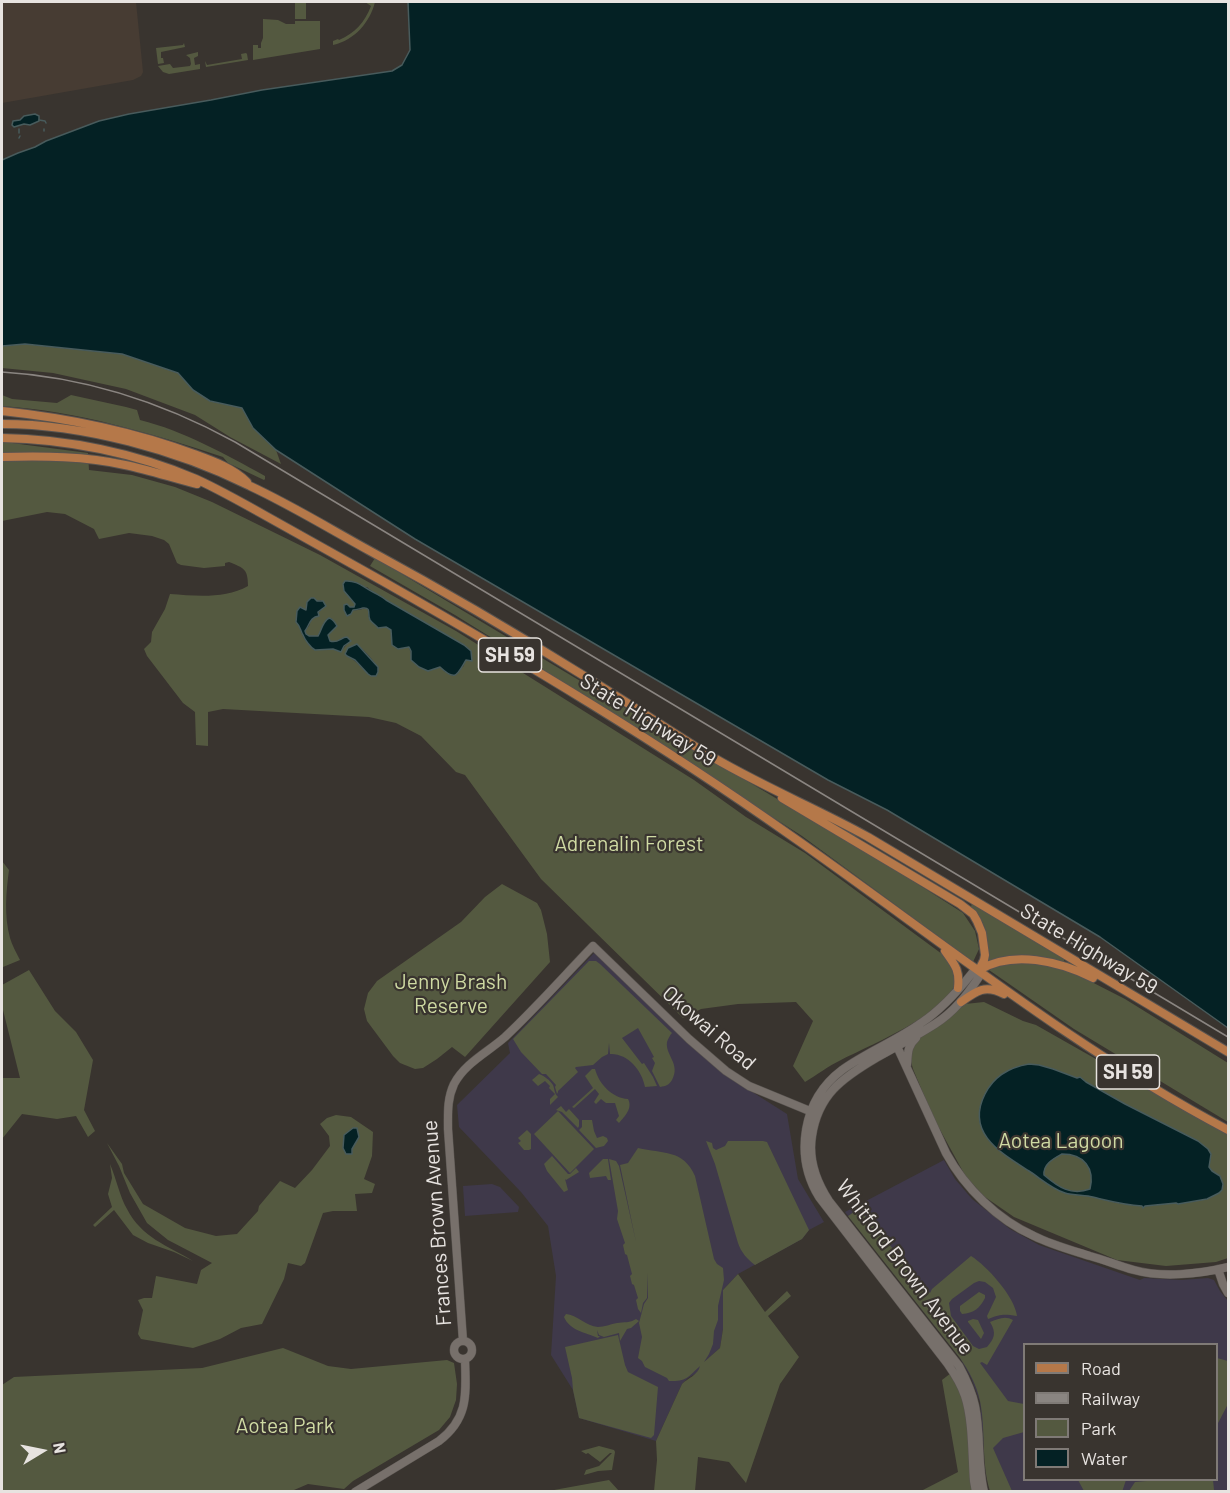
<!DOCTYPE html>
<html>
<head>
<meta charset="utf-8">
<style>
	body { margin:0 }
	#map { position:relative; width:1230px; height:1493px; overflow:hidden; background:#39342f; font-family:Barlow,sans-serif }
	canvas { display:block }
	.frame { position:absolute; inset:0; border:3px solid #e7e3e0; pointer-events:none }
	.legend { position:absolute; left:1023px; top:1343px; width:195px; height:138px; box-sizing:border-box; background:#39342f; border:2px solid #7f7a76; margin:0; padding:8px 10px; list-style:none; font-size:18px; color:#e7e3e0 }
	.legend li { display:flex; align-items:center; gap:12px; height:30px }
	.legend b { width:30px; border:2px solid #7f7a76 }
	.north { position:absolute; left:12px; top:1421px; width:60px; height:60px; -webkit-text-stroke:4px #39342f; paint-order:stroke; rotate:80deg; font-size:16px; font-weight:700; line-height:24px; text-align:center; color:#e7e3e0 }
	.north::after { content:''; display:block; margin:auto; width:21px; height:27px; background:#e7e3e0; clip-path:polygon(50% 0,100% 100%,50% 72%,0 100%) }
</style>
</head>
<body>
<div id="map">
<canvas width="1230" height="1493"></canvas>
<div class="frame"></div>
<ul class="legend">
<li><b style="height:8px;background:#b57849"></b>Road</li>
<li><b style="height:8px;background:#8a8581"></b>Railway</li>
<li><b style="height:16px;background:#545940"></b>Park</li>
<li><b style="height:16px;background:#042124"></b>Water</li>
</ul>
<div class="north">N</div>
</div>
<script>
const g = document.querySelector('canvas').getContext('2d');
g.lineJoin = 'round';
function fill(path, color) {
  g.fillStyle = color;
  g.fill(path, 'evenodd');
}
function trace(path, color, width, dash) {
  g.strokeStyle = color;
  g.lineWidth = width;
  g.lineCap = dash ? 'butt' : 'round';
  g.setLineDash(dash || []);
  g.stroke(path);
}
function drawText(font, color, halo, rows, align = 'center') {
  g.font = font + ' Barlow,sans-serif';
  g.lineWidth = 4.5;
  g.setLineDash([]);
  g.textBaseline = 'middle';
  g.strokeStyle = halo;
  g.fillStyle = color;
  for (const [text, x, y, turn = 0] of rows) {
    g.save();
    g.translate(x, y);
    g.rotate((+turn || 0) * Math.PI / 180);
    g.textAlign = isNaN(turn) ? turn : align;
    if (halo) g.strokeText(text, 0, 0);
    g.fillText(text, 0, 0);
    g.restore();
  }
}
fill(new Path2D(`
	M2 2H136L143 72 141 76 133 80 2 103Z`), '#473c33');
fill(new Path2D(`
	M594 953 724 1074 787 1114 798 1179 824 1222 809 1230 802 1239 738 1274 723 1290V1329L720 1348 702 1364 697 1373 688 1378 682 1384 656 1441 579 1418 573 1390 551 1355 556 1276 548 1226 521 1192 459 1127 457 1105 510 1053 508 1043Z
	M944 1160 955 1179 972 1199 1010 1229 1039 1245 1140 1280 1144 1278 1181 1280 1208 1278 1214 1280 1220 1291 1228 1301V1491H990L986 1474 980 1402 971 1378 960 1358 845 1212ZM1024 1344H1216V1480H1024Z
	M492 1184 500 1187 519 1207 518 1212 465 1216 463 1186Z`), '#3f394a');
fill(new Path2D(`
	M295 2H306V19H295Z
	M365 2H375C370 22 355 40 333 45V41L338 39 339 40C355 33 365 22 371 6Z
	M263 19 278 20 286 24H295V21H320V49L253 60V45H258V48H261V43L263 38Z
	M184 43 185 47 161 52V58H163L164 63 158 64 156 48 183 45Z
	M198 52V56L194 58 195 65 200 64V69L169 74 163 72 158 66 170 64 173 68 190 66 191 64 190 58 186 55Z
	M246 53 247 54 248 60 206 67 205 61 207 65 242 59 241 54Z
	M25 344 122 354 178 373 193 390 210 401 242 408 253 428 276 450 281 464 230 437 195 415 126 389 53 373 2 368V346Z
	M2 395 12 399 57 403 71 395 126 407 137 410 140 420C184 431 225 454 265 476V479L264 480 228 463 223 457C150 433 78 411 2 406Z
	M2 443H12L88 453 89 470 132 475 175 487 212 502 320 555 456 631 694 780 746 817 805 853 942 954C951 964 957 967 955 982 951 1012 866 1047 841 1060 828 1066 817 1075 805 1082L793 1066 813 1021 796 1002 738 1004 701 1009 683 1018 541 879 465 775 456 772 421 736 396 723 369 717 223 709 208 712V746L196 745 195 712 183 703 147 656 144 649 151 642 152 632 165 609 170 594C196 596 225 599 248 586 248 569 244 568 229 562L225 563V566L204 568 181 565 177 563 169 544 164 540 152 536 129 533 99 539 94 529 65 514 47 512 2 521ZM367 587C373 593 380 595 386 600L468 648 472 655 471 658 472 660H466L463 667 445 672 443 669 438 667 431 670 411 654 409 647 396 648 393 645 391 630 386 627 378 628 369 619C369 601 363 612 352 610L349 616 348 605 350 607H354L355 604 351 600 348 594ZM311 598H314L317 601 321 600 323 608 311 620 309 626 305 631 306 634 309 636H318L331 618 337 626 328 635 330 641 336 642 347 637 350 641 341 651 333 649 315 650C310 647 306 641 303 636 300 631 301 628 297 623L298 614 302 607 304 610H306L307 602ZM356 644C365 651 376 661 378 671L376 676C364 673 358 661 347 656Z
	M375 558 899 872 963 913 975 931 979 949 973 962 802 836 537 666 455 615 370 566Z
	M2 861 9 870C6 893 4 915 10 938 12 945 16 952 20 960L3 967 2 964Z
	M502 884 537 903 541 910 547 934 550 962 465 1057 452 1047 437 1059 423 1068 415 1069 400 1063 393 1056 367 1021 364 1009 368 993 377 981 461 922 485 897Z
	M972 903 1066 958 1063 962C1037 953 1014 956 987 961 988 936 989 927 971 907Z
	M589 961H596L600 964 672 1033C670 1035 668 1039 667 1042 665 1055 681 1064 672 1080 669 1085 666 1086 660 1087L652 1071 655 1063 652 1058 654 1057 638 1028 622 1038 642 1064 644 1063 653 1077 657 1086 645 1087C642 1070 627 1053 610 1054L609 1043 608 1054 602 1057 593 1065 576 1067 575 1068 578 1072 558 1091V1092L557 1094 555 1087 556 1085 546 1074H542L521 1052 513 1039Z
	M1012 962 1032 963 1054 966 1078 975 1125 999 1228 1063V1122L1074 1029 989 970 998 966Z
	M29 970 55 1011 76 1032 93 1060 84 1110 95 1131 88 1137 76 1116 57 1119 22 1114 2 1139V1078H20L2 1006V985Z
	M984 1002 1023 1021 1036 1025 1228 1134V1258L1216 1262 1166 1266 1117 1260 1014 1217 985 1197 966 1177 933 1117 913 1069 909 1054 919 1038 965 1004Z
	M592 1069H595C599 1084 612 1098 628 1099 633 1108 625 1116 619 1123L616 1120 619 1116 615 1103H606L601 1099 596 1104 594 1102 599 1094 595 1089 574 1108 572 1107 593 1088 585 1076Z
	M539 1074C544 1076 550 1080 553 1085 555 1090 554 1093 558 1097L550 1105V1099L555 1094 549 1088 550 1086 545 1081 538 1086 532 1080Z
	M561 1106 566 1112 569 1109 579 1120V1126L578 1128 562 1112 556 1110Z
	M558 1111 594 1149 570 1173 534 1134Z
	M336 1115 351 1117 373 1132 372 1156 364 1179 375 1184 372 1193 355 1194 357 1211H333L323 1213 305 1263 301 1266 288 1263 284 1279 262 1324 241 1328 220 1339 193 1348 141 1339 138 1334 143 1310 138 1300 144 1298H152L156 1276 197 1284 201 1270 212 1263 168 1240 147 1223 130 1193 119 1166 107 1143 122 1164 124 1173 143 1204 185 1228 216 1236 237 1234 258 1211 259 1206 280 1181 295 1188 312 1170 330 1146 329 1136 320 1124 327 1118Z
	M582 1120H592L594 1131 597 1138 603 1136 607 1138 608 1141 604 1146 596 1148 579 1130 582 1127Z
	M527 1130 531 1134V1149L529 1150H524L518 1143 521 1141 518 1138Z
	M706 1141 712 1143 713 1148 716 1150 725 1146 728 1141H763L767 1142 809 1230 802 1239 755 1265C747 1259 741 1252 738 1243L715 1164Z
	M638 1148C663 1154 683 1149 695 1176L714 1259 717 1264 723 1268 724 1280 718 1306V1320L714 1331 713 1344 709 1354 704 1362 720 1348 723 1329V1290L738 1274 765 1312 787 1291 791 1296 768 1316 799 1357 780 1384 746 1483 729 1462 698 1457 695 1491H654L657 1460 656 1441 682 1384C688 1378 698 1375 700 1366 689 1376 687 1382 669 1381L667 1378 645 1367 642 1361 638 1358 642 1337 639 1323 644 1304 648 1298 647 1273V1298L643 1303 641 1313 638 1309 636 1300 638 1298 634 1285 632 1284 630 1276 632 1274 627 1255 625 1254 623 1245 625 1243 617 1219 618 1211 609 1159 616 1161 619 1166 636 1242 620 1165 628 1163Z
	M552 1156 568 1174H570L576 1168 579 1172 566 1180 565 1179 568 1190 564 1192 547 1171 544 1164Z
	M603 1159H608L611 1180H608L606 1176 590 1178 589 1173Z
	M110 1164C116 1178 120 1197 127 1209 142 1238 167 1245 193 1261L174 1252 148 1243 133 1235 114 1210 95 1227 93 1225 112 1207 108 1194 112 1178Z
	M857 1210 860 1211 868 1219 930 1293 932 1289 971 1256C987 1266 1015 1297 1017 1316 1004 1314 1001 1314 988 1319L987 1316 996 1297 993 1288 985 1282 979 1281 974 1283 952 1299 949 1303 951 1316 973 1346 979 1349 987 1347C994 1339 997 1333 990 1322 998 1319 1005 1315 1013 1320L987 1365 982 1362 980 1363 1008 1401 1024 1404V1432L1003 1438 993 1448 1012 1491H990C981 1462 986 1431 980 1401 977 1386 969 1371 960 1358L848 1216Z
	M979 1292 985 1295V1298C980 1308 974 1313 962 1314L960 1311V1306Z
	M566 1314C577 1315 586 1326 598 1327 604 1327 611 1324 617 1323 624 1322 630 1323 636 1319L639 1321 631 1328 627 1329 620 1341 619 1333 604 1337 599 1335 597 1330 598 1336H600L598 1338C585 1332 570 1331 564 1317Z
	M973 1319 978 1320 984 1333 981 1339 968 1322V1321Z
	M618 1335 625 1365 628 1372 658 1387 654 1435 651 1438 579 1418 573 1390 572 1378 565 1347Z
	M283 1348 328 1366 351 1369 447 1360 454 1363 457 1384 456 1400 450 1417 439 1430 353 1481 344 1489 308 1484 294 1490 293 1492 2 1491V1385L14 1377 202 1368Z
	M1217 1358 1228 1361V1404L1217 1425Z
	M951 1373 962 1395 967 1414 975 1491 919 1492 958 1472 942 1380Z
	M599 1446 614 1450 615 1452 612 1470 598 1471 584 1475 586 1470 599 1466 612 1453H610L600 1462 588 1453 586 1454 581 1451Z
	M609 1480 619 1491H554V1490Z
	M1078 1480H1126L1122 1492 1084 1491Z
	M1158 1480H1213L1214 1490 1219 1491H1129L1135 1482Z`), '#545940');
const water = new Path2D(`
	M408 2H1228V1028L1100 937 887 810 828 780 415 539 276 450 253 428 242 408 210 401 193 390 178 373 122 354 25 344 2 346V160L18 153 35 147 46 141 99 121 129 114 211 100 262 90 392 71 402 65 410 50Z
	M35 114 39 116V121L30 125 24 124 14 127 12 125 13 121 20 120 24 116Z
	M345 581C357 580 363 587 373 592 378 595 381 596 386 600L464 645 471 651 472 661 466 660C457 675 456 682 440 667L428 671 419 667 411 660V651L409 647 398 649 392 645 391 630 386 627 378 628C376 625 372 623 370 620 367 615 372 607 363 608 359 609 356 610 353 610L351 614 347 616 344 610V605L347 604 350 607H354L355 604 344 591 343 584Z
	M311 598H314L317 601H323L326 606 318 612 319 616C310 617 310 624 305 631L306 634 309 636H318C322 630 322 622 329 618 333 619 335 622 337 626L328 635 330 641C338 644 341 637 347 637L351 641 344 646 341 652 333 649 315 650C310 647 305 640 303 635 300 630 301 627 296 622L297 611 300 607 306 610 307 602Z
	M357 644 378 667V672L376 676H371L368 674 355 660 347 656 345 654 348 648Z
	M1029 1064 1039 1065 1053 1069 1077 1078 1080 1077 1086 1082 1125 1104 1198 1141 1208 1149 1211 1154 1209 1167 1212 1171 1220 1176 1223 1184 1222 1190 1219 1193 1207 1199 1178 1204 1176 1203 1145 1206 1143 1208 1142 1206C1123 1205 1106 1200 1088 1196 1080 1195 1072 1195 1065 1193 1052 1189 1040 1178 1029 1171 1001 1153 965 1133 985 1094 994 1076 1011 1067 1029 1064ZM1062 1154C1084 1154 1095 1168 1090 1189 1071 1196 1058 1187 1044 1175 1043 1164 1053 1159 1062 1154Z
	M353 1128H357L359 1137 352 1149V1154H346L343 1148 344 1135Z`);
fill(water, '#042124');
trace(water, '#485b5c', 1.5);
trace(new Path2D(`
	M39 120 45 121 46 123
	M19 129V133
	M44 131V129
	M19 138 20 136`), '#485b5c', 1.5);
const secondary = new Path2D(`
	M979 970V977C967 995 954 1012 935 1024 916 1036 896 1047 876 1058 842 1078 818 1095 812 1136 808 1160 816 1181 829 1201L959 1366C966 1379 972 1392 975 1406 981 1434 977 1464 984 1492
	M895 1042 946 1153C965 1188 998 1220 1034 1236 1052 1245 1071 1250 1090 1256 1105 1260 1119 1266 1134 1270 1162 1278 1200 1274 1228 1267
	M907 1065C908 1054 907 1046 916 1038
	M1218 1269 1223 1284 1228 1293
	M454 1350a9 9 0 1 1 18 0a9 9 0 1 1-18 0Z
	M463 1341 448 1129C448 1113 447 1099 454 1084 465 1063 488 1052 505 1037 536 1008 564 976 593 946L689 1039 726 1071 749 1086 817 1114
	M355 1492 439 1441C469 1418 466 1394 465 1359
	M976 1492 974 1481C972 1455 973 1420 965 1396 961 1384 954 1373 947 1363L819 1197C794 1156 802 1100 842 1070 867 1052 896 1041 921 1023 941 1010 958 991 973 972L979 970`);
const primary = new Path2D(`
	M2 411C68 418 132 431 194 454 213 461 233 468 247 482
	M2 424C83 424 177 450 250 486 291 505 330 529 370 551 440 589 509 629 576 671 619 697 661 725 704 752 756 784 814 807 868 837L1228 1052
	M2 438C67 439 136 453 196 479 220 490 243 503 266 516 305 538 345 560 384 582 523 661 660 743 790 835 935 936 1072 1048 1228 1130
	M2 457C43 456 85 456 125 465 149 470 173 478 197 484
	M782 798 960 904 973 914 977 921 982 933 985 955 984 960 979 970
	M945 951C955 965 960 970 958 988
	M979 970C1013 950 1059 961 1093 978
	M961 1002C976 991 985 984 1004 994`);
trace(secondary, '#58534f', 9);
trace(primary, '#58534f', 10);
trace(secondary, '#77706b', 8);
trace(primary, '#b57849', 8);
trace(new Path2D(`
	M2 372C85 377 162 402 235 442L1228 1037`), '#8a8581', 1.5);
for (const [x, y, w] of [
	[510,655,63],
	[1128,1072,63]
]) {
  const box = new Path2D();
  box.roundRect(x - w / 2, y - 17, w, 34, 4.5);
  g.fillStyle = '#39342f';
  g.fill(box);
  trace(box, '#e7e3e0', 1.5);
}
drawText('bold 20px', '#e7e3e0', null, [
	["SH 59",510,655],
	["SH 59",1128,1072]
]);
drawText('21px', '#e7e3e0', '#39342f', [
	["State Highway 59",648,720,32],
	["State Highway 59",1089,949,31],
	["Okowai Road",709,1028,41],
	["Frances Brown Avenue",437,1223,-94],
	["Whitford Brown Avenue",905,1267,53]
]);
drawText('21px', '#cfdaa3', '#39342f', [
	["Adrenalin Forest",629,844],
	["Jenny Brash",451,982],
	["Reserve",451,1006],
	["Aotea Lagoon",1061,1141],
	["Aotea Park",285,1426]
]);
</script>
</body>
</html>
